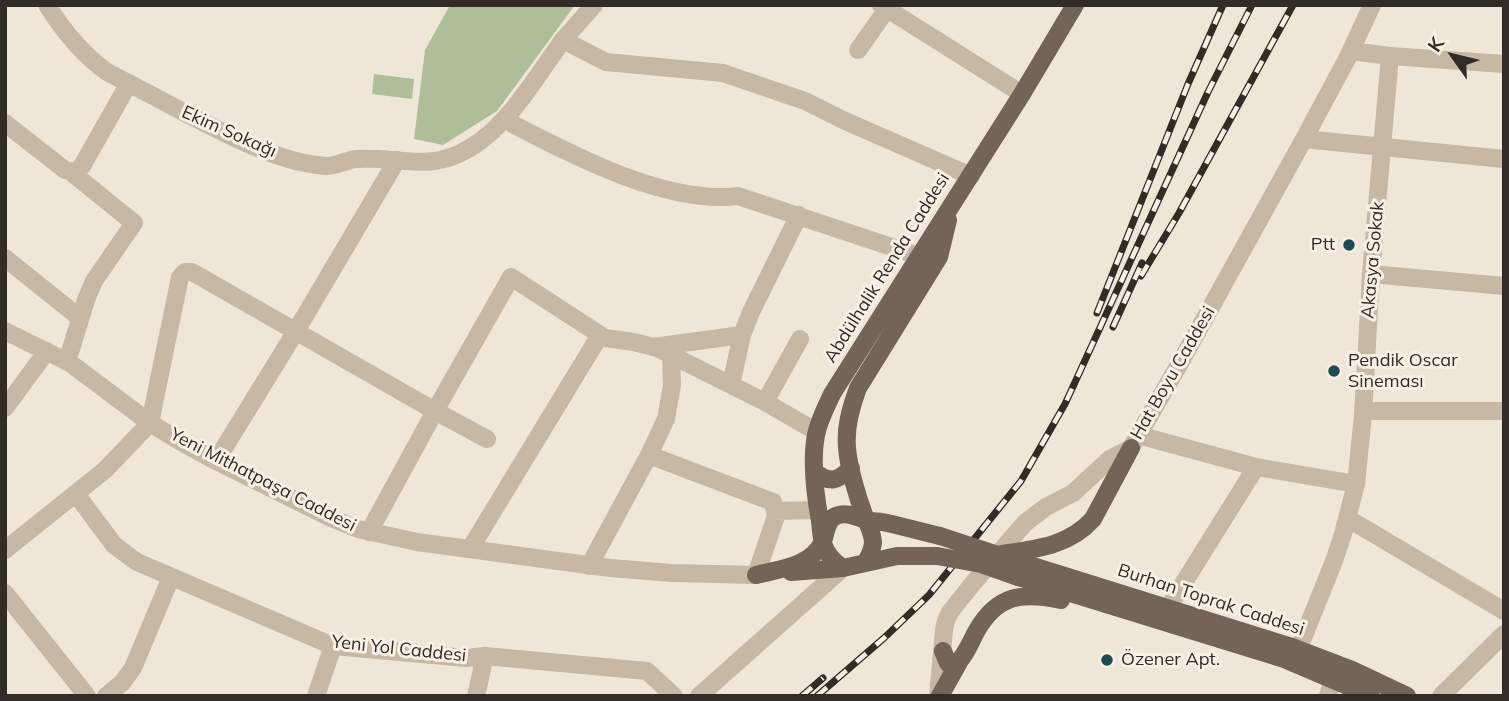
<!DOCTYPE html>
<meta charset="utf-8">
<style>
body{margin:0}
#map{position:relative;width:1509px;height:701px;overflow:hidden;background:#f0e6d8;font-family:Mulish,sans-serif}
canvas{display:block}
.frame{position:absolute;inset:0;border:7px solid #332b26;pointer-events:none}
.north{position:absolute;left:1418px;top:21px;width:70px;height:70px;-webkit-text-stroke:5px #f8f0e4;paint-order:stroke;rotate:304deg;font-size:19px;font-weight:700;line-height:28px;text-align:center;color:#332b26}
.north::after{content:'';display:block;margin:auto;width:24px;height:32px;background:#332b26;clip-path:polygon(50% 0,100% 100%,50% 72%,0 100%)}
</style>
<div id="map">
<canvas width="1509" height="701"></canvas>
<div class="frame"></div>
<div class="north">K</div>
</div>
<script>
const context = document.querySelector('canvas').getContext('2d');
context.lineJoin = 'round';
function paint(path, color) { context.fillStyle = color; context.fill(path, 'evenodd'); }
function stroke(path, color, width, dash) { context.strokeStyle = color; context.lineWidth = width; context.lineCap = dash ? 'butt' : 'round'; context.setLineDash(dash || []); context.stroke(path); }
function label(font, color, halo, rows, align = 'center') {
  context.font = font + ' Mulish,sans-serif'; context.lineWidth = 6; context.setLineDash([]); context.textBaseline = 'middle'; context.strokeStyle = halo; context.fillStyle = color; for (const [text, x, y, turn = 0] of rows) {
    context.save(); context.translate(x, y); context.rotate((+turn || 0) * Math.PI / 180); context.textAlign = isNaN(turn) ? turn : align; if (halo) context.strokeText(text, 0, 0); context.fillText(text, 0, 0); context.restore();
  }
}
const green = new Path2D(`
 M 450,5 L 575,5 L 497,111 L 443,145 L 414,139 L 425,50 Z
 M 374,74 L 414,79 L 412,99 L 372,94 Z`);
const minor = new Path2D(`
 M 47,5 C 64,32 82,54 107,72 C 134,86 161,100 187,114 C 228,135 279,163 326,166 C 335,166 342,162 351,160 C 360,158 369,159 378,159 C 414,161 437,168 470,148 C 509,125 536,77 563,40
 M 594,5 L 563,40 L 606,62 L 723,73 L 805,101 L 843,120 L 971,176
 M 881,5 L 1022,94
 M 858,50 L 890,5
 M 1351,51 L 1390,56 L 1504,64
 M 505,120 C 569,153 664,205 738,196 L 919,256
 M 5,123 L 65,170 L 75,172 L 82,166 L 129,83
 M 1304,139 L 1504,159
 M 5,258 L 80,318
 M 1371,274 L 1504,286
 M 5,331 L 70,363 L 150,423 L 178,440 L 216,461 L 331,518 L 358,529 L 417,542 L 610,568 L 672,573 L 756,575 L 776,516 L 773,502 L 649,455
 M 653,347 L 742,335
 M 67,362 L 86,300 L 94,281 L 134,223 L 71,172
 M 731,385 L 742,335 L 751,312 L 799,215
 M 765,402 L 800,339
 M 5,408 L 47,351
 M 1363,411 L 1504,411
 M 1138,435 L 1256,467 L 1356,484
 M 216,461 L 296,331 L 397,160
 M 76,494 L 114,545 L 137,562 L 333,646 L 466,658 L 485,656 L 647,671 L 674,696
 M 775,511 L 818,510
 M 1347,518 L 1504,611
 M 369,532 L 435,411 L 511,277 L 605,338 L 634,342 L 657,348 L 765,402 L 817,432
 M 470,549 L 600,335
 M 5,550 L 105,470 L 150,423 L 180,277 L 185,272 L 192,272 L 435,411 L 487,439
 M 589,566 L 649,455 L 666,419 L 672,385 L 671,356
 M 5,593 L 87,696
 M 1168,608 L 1256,467
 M 1293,663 L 1334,561 L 1343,534 L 1356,484 L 1363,415 L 1371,274 L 1390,56
 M 106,696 L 122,683 L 133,668 L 171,577
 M 316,696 L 333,646
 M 476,696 L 485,656
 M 699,696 L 843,568
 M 938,696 L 944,630 L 946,621 L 950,612 L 974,582 L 1025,523 L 1046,507 L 1073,493 L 1110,459 L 1131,448 L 1180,363 L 1304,139 L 1348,57 L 1372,5
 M 1328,696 L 1333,679
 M 1441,696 L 1504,634`);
const major = new Path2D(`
 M 815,472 C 830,484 838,481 851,468
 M 1002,554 C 1036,549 1069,546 1093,519 L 1131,448
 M 998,555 L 1289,646 L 1352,670 L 1407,696
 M 865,563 C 869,557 872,551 873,543 C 873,533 868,526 865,517 C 858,499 848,466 847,447 C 845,427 851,407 858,388 L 939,257 L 948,220
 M 843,568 C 834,562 826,554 823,543 C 821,536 821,529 820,521 C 815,494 811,462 816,435 C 819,420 826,407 832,394 L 1022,94 L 1075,5
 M 791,572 L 843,568 L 897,556 L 937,556
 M 756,575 C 780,569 812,566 823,541 C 826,534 826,522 834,517 C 844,511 855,516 865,520 C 872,522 880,521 887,523 C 905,527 923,532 940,536
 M 1018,577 L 1284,659 L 1371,696
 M 943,651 L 948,663 L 955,665 C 965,657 970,643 976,632 C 997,594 1022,592 1061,600
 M 940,696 L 959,662`);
const rail = new Path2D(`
 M 1141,276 L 1179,213 L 1293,5
 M 1097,313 L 1188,84 L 1223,5
 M 1113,327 L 1142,263
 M 802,696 L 823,678
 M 817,696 L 884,638 L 929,595 L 1021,481 L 1065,404 L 1208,92 L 1252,5`);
const majorBridge = new Path2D(`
 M 940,536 L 998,555
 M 937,556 L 981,564 L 1018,577`);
const markers = [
 [1349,245,7,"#1d4b52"],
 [1334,371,7,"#1d4b52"],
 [1107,660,7,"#1d4b52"]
];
const streetNames = [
 ["Ekim Sokağı",229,132,24],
 ["Akasya Sokak",1373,260,-85],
 ["Abdülhalik Renda Caddesi",887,268,-58],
 ["Hat Boyu Caddesi",1173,373,-60],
 ["Yeni Mithatpaşa Caddesi",263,480,27],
 ["Burhan Toprak Caddesi",1211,600,18],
 ["Yeni Yol Caddesi",399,649,6]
];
const poiNames = [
 ["Ptt",1335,245,"right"],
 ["Pendik Oscar",1348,361],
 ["Sineması",1348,382],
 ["Özener Apt.",1121,660]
];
paint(green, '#aebe99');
stroke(minor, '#c7b7a5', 18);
stroke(major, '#746357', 18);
stroke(rail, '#332b26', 7);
stroke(rail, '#f8f0e4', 4.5, [13]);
stroke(majorBridge, '#746357', 18);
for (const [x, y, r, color] of markers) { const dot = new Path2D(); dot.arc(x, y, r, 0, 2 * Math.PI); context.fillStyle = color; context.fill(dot); stroke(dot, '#f8f0e4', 2.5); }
label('18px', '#332b26', '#f8f0e4', streetNames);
label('18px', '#332b26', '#f8f0e4', poiNames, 'left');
</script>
